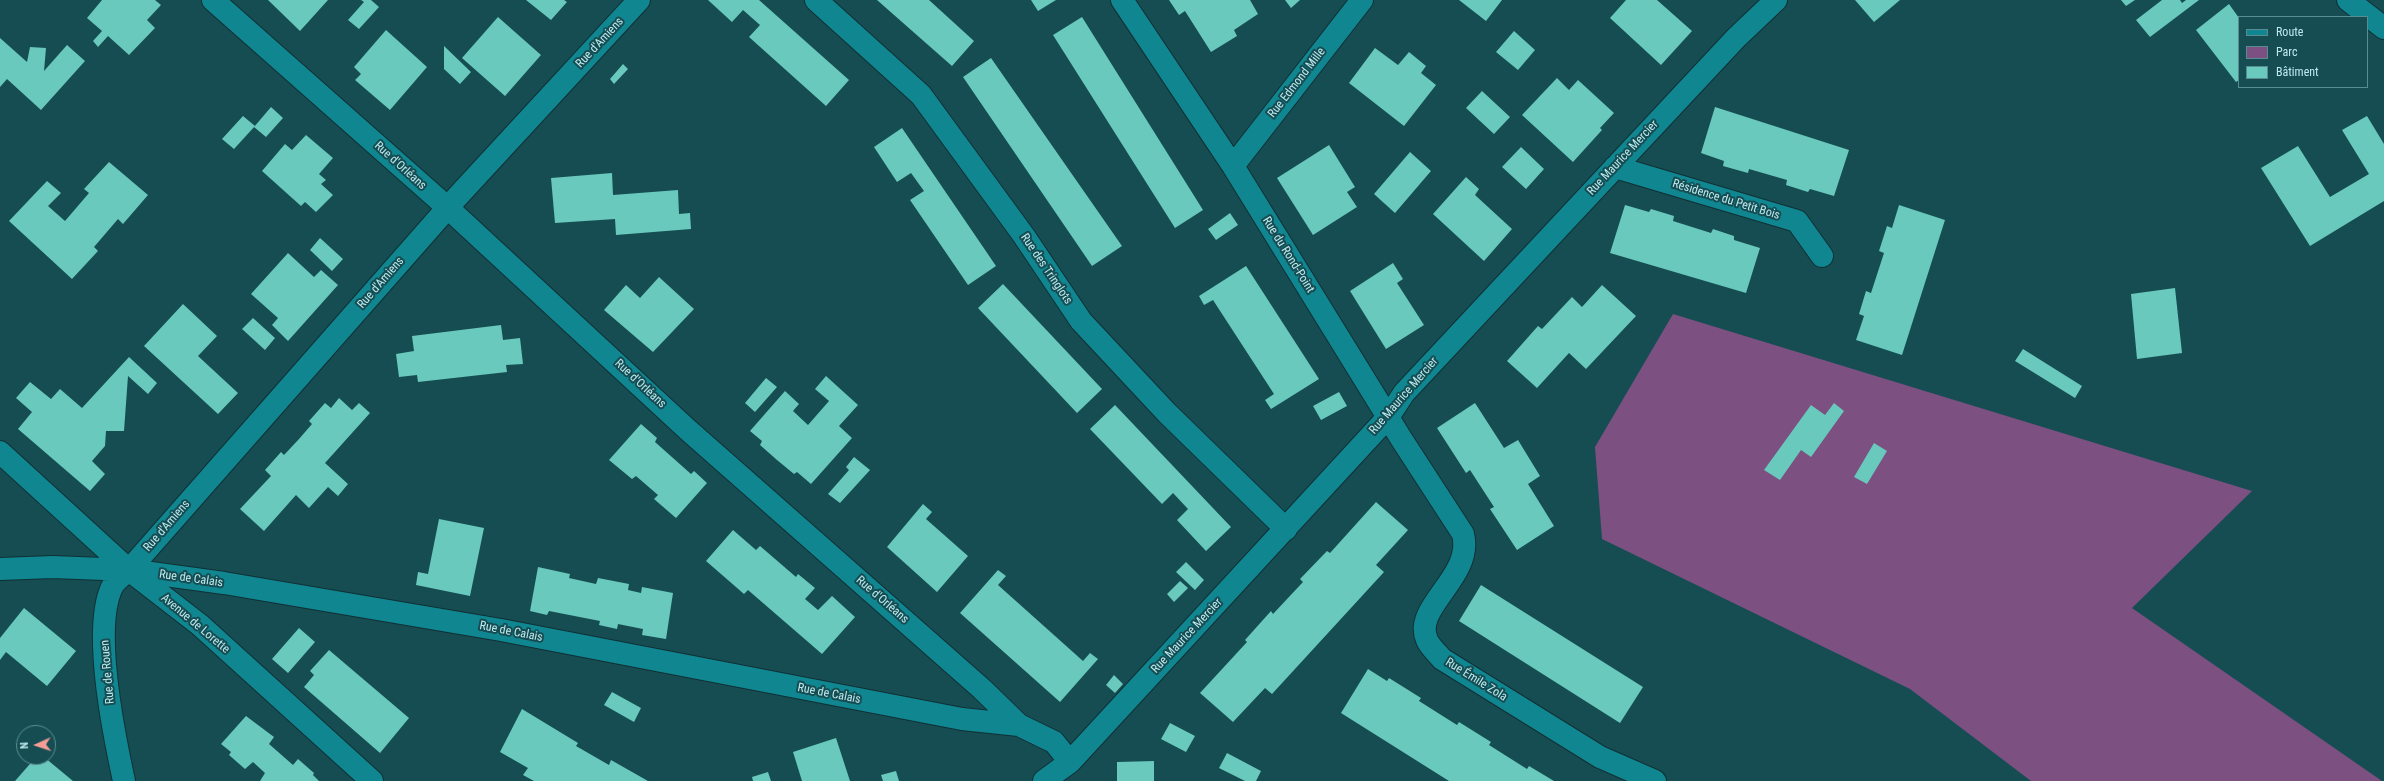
<!DOCTYPE html>
<meta charset="utf-8">
<style>
body{margin:0}
#map{position:relative;width:2384px;height:781px;overflow:hidden;background:#164d53;font-family:"Roboto Condensed",sans-serif}
canvas{display:block}
.legend{position:absolute;left:2238px;top:16px;width:130px;height:72px;box-sizing:border-box;background:#164d53;border:1px solid #598c91;margin:0;padding:5px 7px;list-style:none;font-size:12px;color:#bdeaef}
.legend li{display:flex;align-items:center;gap:8px;height:20px}
.legend b{width:20px;border:1px solid #598c91}
.north{position:absolute;left:16px;top:725px;width:40px;height:40px;box-sizing:border-box;background:#164d53;border:1px solid #598c91;border-radius:50%;rotate:267deg;font-size:11px;font-weight:700;line-height:16px;text-align:center;color:#bdeaef}
.north::after{content:'';display:block;margin:auto;width:14px;height:18px;background:#f59c95;clip-path:polygon(50% 0,100% 100%,50% 72%,0 100%)}
</style>
<div id="map">
<canvas width="2384" height="781"></canvas>
<ul class="legend">
<li><b style="height:5px;background:#0f8690"></b>Route</li>
<li><b style="height:11px;background:#7c5080"></b>Parc</li>
<li><b style="height:11px;background:#68c9bc"></b>Bâtiment</li>
</ul>
<div class="north">N</div>
</div>
<script>
const context = document.querySelector('canvas').getContext('2d');
context.lineJoin = 'round';
function paint(path, color) { context.fillStyle = color; context.fill(path, 'evenodd'); }
function stroke(path, color, width, dash) { context.strokeStyle = color; context.lineWidth = width; context.lineCap = dash ? 'butt' : 'round'; context.setLineDash(dash || []); context.stroke(path); }
function label(font, color, halo, rows, align = 'center') {
  context.font = font + ' "Roboto Condensed",sans-serif'; context.lineWidth = 4; context.setLineDash([]); context.textBaseline = 'middle'; context.strokeStyle = halo; context.fillStyle = color; for (const [text, x, y, turn = 0] of rows) {
    context.save(); context.translate(x, y); context.rotate((+turn || 0) * Math.PI / 180); context.textAlign = isNaN(turn) ? turn : align; if (halo) context.strokeText(text, 0, 0); context.fillText(text, 0, 0); context.restore();
  }
}
const green = new Path2D(`
 M 1673,314 L 2252,491 L 2132,608 L 2382,781 L 2031,781 L 1910,689 L 1602,539 L 1595,447 Z`);
const building = new Path2D(`
 M 102,0 L 155,0 L 161,5 L 147,20 L 155,28 L 129,55 L 108,36 L 98,47 L 93,41 L 102,31 L 87,18 Z
 M 268,0 L 328,0 L 300,31 Z
 M 361,0 L 371,0 L 379,7 L 359,29 L 348,20 L 364,2 Z
 M 526,0 L 564,0 L 567,2 L 551,20 Z
 M 708,0 L 759,0 L 849,80 L 826,106 L 749,37 L 760,25 L 743,10 L 732,22 Z
 M 877,0 L 929,0 L 974,41 L 952,66 Z
 M 1031,0 L 1056,0 L 1038,11 Z
 M 1169,0 L 1250,0 L 1258,14 L 1234,30 L 1237,36 L 1211,52 L 1185,11 L 1179,15 Z
 M 1285,0 L 1300,0 L 1291,8 Z
 M 1459,0 L 1502,0 L 1486,21 Z
 M 1626,0 L 1657,0 L 1692,31 L 1661,65 L 1610,18 Z
 M 1855,0 L 1900,0 L 1874,22 Z
 M 2121,0 L 2135,0 L 2126,6 Z
 M 2162,0 L 2180,0 L 2182,3 L 2186,0 L 2199,0 L 2150,37 L 2136,20 Z
 M 2229,4 L 2239,18 L 2239,80 L 2236,82 L 2196,30 Z
 M 498,17 L 541,55 L 505,96 L 462,58 Z
 M 1082,17 L 1203,210 L 1175,228 L 1053,35 Z
 M 386,30 L 427,67 L 390,110 L 355,80 L 361,74 L 354,67 Z
 M 1514,31 L 1535,50 L 1518,70 L 1496,52 Z
 M 0,38 L 27,62 L 30,47 L 46,48 L 44,71 L 67,45 L 85,61 L 41,110 L 7,79 L 0,87 Z
 M 444,46 L 471,72 L 460,84 L 444,69 Z
 M 1375,48 L 1398,65 L 1409,52 L 1426,66 L 1421,73 L 1436,85 L 1404,126 L 1349,83 Z
 M 991,58 L 1122,246 L 1092,266 L 963,77 Z
 M 623,64 L 628,69 L 614,84 L 610,79 Z
 M 1557,78 L 1569,90 L 1578,80 L 1614,113 L 1600,128 L 1602,130 L 1573,162 L 1522,115 Z
 M 1482,91 L 1510,117 L 1494,134 L 1466,108 Z
 M 271,107 L 283,118 L 266,137 L 254,127 Z
 M 1715,107 L 1849,150 L 1834,196 L 1810,189 L 1808,192 L 1786,185 L 1787,180 L 1749,169 L 1748,173 L 1723,166 L 1724,161 L 1701,153 Z
 M 243,116 L 255,126 L 234,149 L 222,139 Z
 M 2367,116 L 2384,144 L 2384,201 L 2310,246 L 2261,168 L 2298,146 L 2330,197 L 2369,174 L 2342,130 Z
 M 902,128 L 996,266 L 968,285 L 910,200 L 924,191 L 911,173 L 897,182 L 874,147 Z
 M 306,135 L 333,158 L 319,174 L 326,180 L 321,184 L 333,195 L 316,212 L 305,202 L 301,206 L 262,171 L 285,144 L 292,150 Z
 M 1329,145 L 1355,187 L 1347,192 L 1357,207 L 1313,235 L 1277,178 Z
 M 1521,147 L 1544,169 L 1526,189 L 1502,167 Z
 M 1410,152 L 1431,171 L 1395,213 L 1374,194 Z
 M 109,162 L 148,195 L 123,224 L 118,219 L 94,247 L 98,251 L 72,279 L 9,221 L 47,181 L 61,193 L 48,206 L 65,221 L 89,193 L 84,189 Z
 M 612,173 L 613,195 L 678,190 L 679,214 L 690,213 L 691,229 L 616,235 L 615,219 L 555,223 L 551,178 Z
 M 1466,177 L 1479,189 L 1475,195 L 1512,229 L 1484,261 L 1433,214 Z
 M 1625,205 L 1649,212 L 1651,209 L 1674,216 L 1673,221 L 1711,233 L 1713,229 L 1734,236 L 1734,240 L 1760,248 L 1746,293 L 1610,253 Z
 M 1899,205 L 1945,220 L 1902,355 L 1856,340 L 1864,316 L 1859,314 L 1866,291 L 1871,293 L 1884,253 L 1879,251 L 1887,226 L 1892,228 Z
 M 1230,213 L 1238,225 L 1216,240 L 1208,229 Z
 M 320,238 L 343,259 L 332,271 L 310,250 Z
 M 288,253 L 314,277 L 321,270 L 338,285 L 288,341 L 272,325 L 278,318 L 251,294 Z
 M 1393,263 L 1403,279 L 1397,283 L 1424,325 L 1386,349 L 1350,291 Z
 M 1246,266 L 1319,379 L 1271,409 L 1265,400 L 1274,394 L 1213,300 L 1204,305 L 1199,296 Z
 M 659,277 L 694,309 L 653,352 L 604,310 L 626,285 L 640,298 Z
 M 1003,284 L 1102,389 L 1077,413 L 978,308 Z
 M 1602,285 L 1636,316 L 1586,369 L 1569,353 L 1537,388 L 1507,361 L 1538,326 L 1542,329 L 1572,297 L 1582,307 Z
 M 2175,288 L 2182,353 L 2137,359 L 2131,294 Z
 M 183,304 L 217,336 L 198,356 L 238,393 L 218,414 L 144,346 Z
 M 253,318 L 275,338 L 265,350 L 242,329 Z
 M 501,325 L 503,340 L 520,338 L 523,364 L 506,365 L 507,372 L 418,382 L 417,375 L 399,377 L 396,354 L 414,351 L 412,336 Z
 M 2023,349 L 2082,386 L 2075,398 L 2015,361 Z
 M 129,357 L 157,383 L 148,394 L 128,376 L 124,431 L 106,431 L 105,446 L 92,461 L 105,474 L 90,491 L 18,429 L 32,412 L 16,398 L 30,382 L 51,399 L 60,389 L 82,408 Z
 M 826,376 L 858,405 L 839,426 L 852,438 L 811,484 L 797,472 L 794,474 L 777,460 L 760,445 L 762,441 L 750,431 L 785,391 L 799,404 L 793,411 L 808,425 L 829,401 L 815,389 Z
 M 766,378 L 777,387 L 755,412 L 745,403 Z
 M 1339,392 L 1347,406 L 1321,420 L 1313,406 Z
 M 339,398 L 352,410 L 359,403 L 370,413 L 325,463 L 348,484 L 338,496 L 328,487 L 309,508 L 296,495 L 264,531 L 240,509 L 271,476 L 265,470 L 281,452 L 284,455 L 299,439 L 312,424 L 309,421 L 325,403 L 331,408 Z
 M 1475,403 L 1504,448 L 1518,440 L 1540,476 L 1528,484 L 1554,526 L 1517,550 L 1490,509 L 1494,507 L 1470,470 L 1466,473 L 1437,428 Z
 M 1834,403 L 1844,411 L 1811,457 L 1801,450 L 1780,480 L 1764,470 L 1811,405 L 1825,415 Z
 M 1115,405 L 1231,527 L 1206,551 L 1177,520 L 1188,509 L 1173,493 L 1162,504 L 1090,429 Z
 M 641,424 L 657,438 L 655,442 L 691,474 L 694,471 L 707,483 L 676,518 L 654,499 L 658,495 L 636,476 L 632,479 L 609,460 Z
 M 1874,443 L 1887,451 L 1867,484 L 1854,477 Z
 M 854,457 L 870,470 L 840,503 L 828,494 L 849,470 L 846,467 Z
 M 1376,502 L 1408,530 L 1376,565 L 1384,572 L 1272,694 L 1265,688 L 1233,722 L 1200,693 L 1247,642 L 1245,640 L 1271,611 L 1273,614 L 1303,582 L 1300,579 L 1327,551 L 1330,553 Z
 M 923,504 L 932,512 L 926,519 L 968,556 L 937,592 L 887,547 Z
 M 439,519 L 484,528 L 470,596 L 416,585 L 418,572 L 428,574 Z
 M 733,530 L 756,550 L 760,546 L 796,577 L 798,574 L 815,588 L 805,599 L 818,610 L 832,596 L 855,617 L 822,654 L 748,590 L 744,594 L 706,561 Z
 M 1186,562 L 1204,580 L 1195,590 L 1176,572 Z
 M 538,567 L 570,574 L 569,578 L 596,584 L 598,578 L 629,584 L 628,590 L 641,593 L 642,587 L 673,593 L 666,639 L 642,635 L 643,629 L 618,624 L 617,629 L 599,625 L 600,621 L 549,611 L 547,615 L 530,611 Z
 M 998,570 L 1006,576 L 998,585 L 1083,661 L 1090,653 L 1098,659 L 1060,702 L 960,613 Z
 M 1180,581 L 1188,588 L 1174,602 L 1167,594 Z
 M 1481,585 L 1643,687 L 1620,723 L 1459,621 Z
 M 24,608 L 76,651 L 47,686 L 6,652 L 0,660 L 0,638 Z
 M 299,628 L 315,642 L 288,673 L 272,659 Z
 M 329,650 L 409,718 L 380,753 L 304,687 L 314,675 L 310,671 Z
 M 1368,669 L 1387,681 L 1389,678 L 1421,698 L 1419,701 L 1457,725 L 1459,722 L 1491,742 L 1489,745 L 1527,769 L 1529,766 L 1554,781 L 1449,781 L 1341,713 Z
 M 1114,675 L 1123,684 L 1115,693 L 1106,685 Z
 M 612,692 L 641,708 L 634,722 L 604,705 Z
 M 522,709 L 578,743 L 576,746 L 609,765 L 611,760 L 648,781 L 534,781 L 523,775 L 528,768 L 500,752 Z
 M 246,716 L 274,737 L 269,744 L 293,765 L 298,759 L 314,773 L 313,775 L 319,781 L 260,781 L 265,773 L 253,762 L 245,769 L 229,755 L 231,752 L 221,744 Z
 M 1170,723 L 1195,736 L 1186,752 L 1161,739 Z
 M 836,738 L 850,781 L 802,781 L 793,752 Z
 M 1227,753 L 1261,771 L 1256,781 L 1245,781 L 1219,768 Z
 M 36,757 L 44,757 L 73,781 L 15,781 Z
 M 1154,761 L 1154,781 L 1117,781 L 1117,762 Z
 M 896,771 L 899,781 L 883,781 L 881,775 Z
 M 768,772 L 771,781 L 753,781 L 752,777 Z`);
const minor = new Path2D(`
 M 213,0 L 448,208 L 688,430 L 982,689 L 1019,725 L 1054,742 L 1070,762
 M 816,0 L 921,95 L 1024,236 L 1081,321 L 1167,413 L 1286,529
 M 1122,0 L 1233,166 L 1402,440 L 1463,534 C 1474,577 1412,607 1427,640 C 1430,647 1437,653 1442,659 L 1600,757 L 1655,781
 M 2348,0 L 2384,28
 M 1233,166 L 1362,0
 M 1615,167 L 1797,221 L 1822,256
 M 0,452 L 129,570 L 200,625 L 372,781
 M 0,569 L 53,567 L 129,570 L 224,583 L 501,630 L 962,719 L 1019,725
 M 124,781 C 114,735 92,629 112,587 C 115,581 123,575 129,570 L 458,196 L 639,0
 M 1044,781 L 1070,762 L 1389,416 L 1404,393 L 1736,38 L 1776,0`);
const streetNames = [
 ["Rue d'Amiens",600,43,-47],
 ["Rue Edmond Mille",1297,83,-52],
 ["Rue Maurice Mercier",1623,158,-47],
 ["Rue d'Orléans",400,166,42],
 ["Résidence du Petit Bois",1726,200,17],
 ["Rue du Rond-Point",1288,255,58],
 ["Rue des Tringlots",1046,269,56],
 ["Rue d'Amiens",381,283,-49],
 ["Rue d'Orléans",640,384,43],
 ["Rue Maurice Mercier",1404,396,-49],
 ["Rue d'Amiens",167,526,-49],
 ["Rue de Calais",191,579,8],
 ["Rue d'Orléans",882,600,41],
 ["Avenue de Lorette",195,624,40],
 ["Rue de Calais",511,632,11],
 ["Rue Maurice Mercier",1187,636,-47],
 ["Rue de Rouen",108,672,-95],
 ["Rue Émile Zola",1476,680,32],
 ["Rue de Calais",829,694,11]
];
paint(green, '#7c5080');
paint(building, '#68c9bc');
stroke(minor, '#103034', 24);
stroke(minor, '#0f8690', 22);
label('12px', '#bdeaef', '#164d53', streetNames);
</script>
